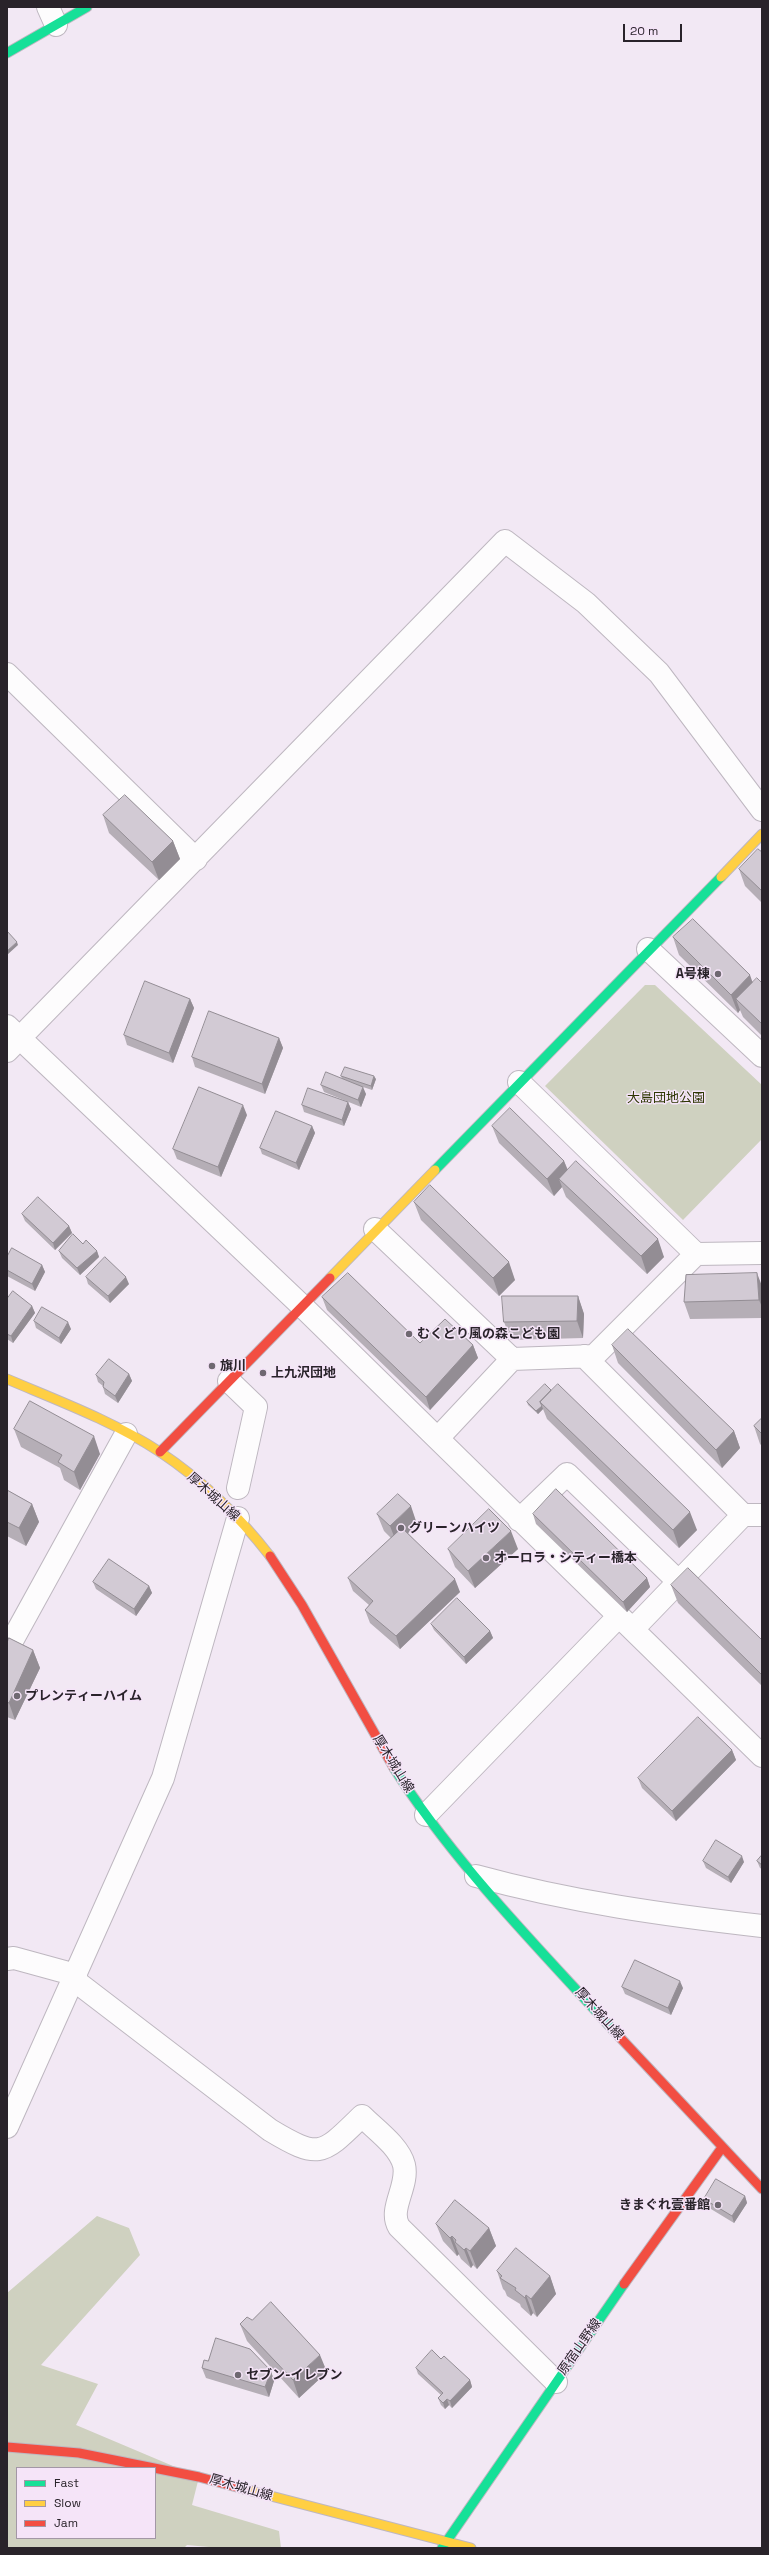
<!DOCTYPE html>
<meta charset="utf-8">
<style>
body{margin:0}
#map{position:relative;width:769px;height:2555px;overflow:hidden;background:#f2e8f4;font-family:"Space Grotesk",sans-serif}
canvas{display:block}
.frame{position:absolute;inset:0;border:8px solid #29232a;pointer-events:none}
.legend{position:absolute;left:16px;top:2467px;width:140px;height:72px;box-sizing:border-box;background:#f5e4f8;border:1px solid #a397a6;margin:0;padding:5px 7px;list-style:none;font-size:12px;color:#29232a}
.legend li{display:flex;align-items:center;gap:8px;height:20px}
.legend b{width:20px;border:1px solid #a397a6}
.scale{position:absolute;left:623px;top:24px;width:59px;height:18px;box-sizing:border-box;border:2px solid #29232a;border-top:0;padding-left:5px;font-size:12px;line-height:14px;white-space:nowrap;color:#29232a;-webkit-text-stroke:3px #f5e4f8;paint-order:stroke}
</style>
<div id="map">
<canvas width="769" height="2555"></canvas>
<div class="frame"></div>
<ul class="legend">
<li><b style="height:5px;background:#16e098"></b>Fast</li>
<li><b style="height:5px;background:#ffcf43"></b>Slow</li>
<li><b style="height:5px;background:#f24e42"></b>Jam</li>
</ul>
<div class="scale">20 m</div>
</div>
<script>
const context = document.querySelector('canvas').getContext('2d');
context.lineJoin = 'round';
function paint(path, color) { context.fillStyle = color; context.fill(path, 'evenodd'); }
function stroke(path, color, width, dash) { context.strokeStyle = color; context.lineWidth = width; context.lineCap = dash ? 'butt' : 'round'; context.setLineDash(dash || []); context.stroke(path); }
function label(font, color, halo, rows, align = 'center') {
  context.font = font + ' "Space Grotesk","Noto Sans JP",sans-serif'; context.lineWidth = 3; context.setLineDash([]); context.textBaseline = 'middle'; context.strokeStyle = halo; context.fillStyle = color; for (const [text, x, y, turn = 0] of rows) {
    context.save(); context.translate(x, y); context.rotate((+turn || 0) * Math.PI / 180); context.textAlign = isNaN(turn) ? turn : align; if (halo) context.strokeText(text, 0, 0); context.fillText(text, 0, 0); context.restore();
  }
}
const green = new Path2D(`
 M 645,985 L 655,985 L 762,1085 L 762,1139 L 683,1220 L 545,1086 Z
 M 97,2216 L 129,2228 L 140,2255 L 41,2365 L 98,2384 L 76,2425 L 199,2477 L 192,2505 L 279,2531 L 281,2548 L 220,2548 L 187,2545 L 184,2548 L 7,2548 L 7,2293 ZM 17,2468 L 155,2468 L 155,2538 L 17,2538 Z`);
const street = new Path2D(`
 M 48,7 L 56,25
 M 7,674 L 196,859
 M 648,949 L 762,1056
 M 7,1026 L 302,1306 L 762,1756
 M 7,1051 L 505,541 L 586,603 L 659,673 L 762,810
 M 519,1082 L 696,1254 L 762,1253
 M 375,1229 L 512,1359
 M 584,1356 L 743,1515
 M 229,1381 L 256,1407 L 238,1488
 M 438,1438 L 512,1359 L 594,1356 L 696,1254
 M 519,1520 L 567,1474 L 678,1581
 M 633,1629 L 743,1515 L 762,1515
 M 7,1650 L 126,1434
 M 426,1815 L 619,1616
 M 476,1876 C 571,1902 665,1915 762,1926
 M 7,1959 L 14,1958 L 76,1975
 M 74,1980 L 270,2130 C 320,2160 322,2155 362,2116 C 376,2130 399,2146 404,2165 C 409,2186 388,2209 399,2227 L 556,2382
 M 7,2127 L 163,1778 L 238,1518`);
const fast = new Path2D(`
 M 7,53 L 87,7
 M 435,1170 L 721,877
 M 394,1768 C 454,1863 538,1947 614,2031
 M 442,2548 L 624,2284`);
const slow = new Path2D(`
 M 721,877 L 762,834
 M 330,1278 L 435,1170
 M 7,1379 C 59,1401 113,1421 160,1452 C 202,1480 239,1516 270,1556
 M 244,2489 L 471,2548`);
const jam = new Path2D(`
 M 160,1452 L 330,1278
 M 270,1556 L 302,1605 L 394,1768
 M 614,2031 L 762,2189
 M 624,2284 L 721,2149
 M 7,2447 L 79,2453 L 199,2477 L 244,2489`);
const wall = new Path2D(`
 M 103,815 L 173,841 L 180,859 L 159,880 L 109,833 Z
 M 762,852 L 762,903 L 745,886 L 739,869 Z
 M 673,937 L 753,982 L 762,983 L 762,1036 L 743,1017 L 740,1010 L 738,1013 L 679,955 Z
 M 190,999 L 194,1008 L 173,1063 L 127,1045 L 124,1035 Z
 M 279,1038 L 283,1048 L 265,1094 L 195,1067 L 192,1057 Z
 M 341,1076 L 376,1079 L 372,1090 L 354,1084 L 366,1094 L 361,1107 L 324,1092 L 321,1085 L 342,1079 Z
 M 348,1102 L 351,1109 L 344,1126 L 304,1112 L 302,1105 Z
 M 247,1115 L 221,1177 L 177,1159 L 173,1149 Z
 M 312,1126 L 315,1133 L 299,1170 L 262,1154 L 260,1148 Z
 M 492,1126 L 564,1161 L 568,1170 L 664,1257 L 647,1274 L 566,1197 L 562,1187 L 554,1196 L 499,1143 Z
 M 414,1202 L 515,1280 L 499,1296 L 421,1220 Z
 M 22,1214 L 69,1226 L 72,1233 L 55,1250 L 25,1221 Z
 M 83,1244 L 97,1251 L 99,1257 L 80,1275 L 62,1258 L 59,1251 Z
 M 7,1257 L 42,1265 L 45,1272 L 35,1291 L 7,1276 Z
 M 86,1277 L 129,1284 L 110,1303 L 88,1284 Z
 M 762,1286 L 762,1318 L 690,1319 L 684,1302 Z
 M 578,1296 L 584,1314 L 583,1338 L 511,1340 L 504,1322 Z
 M 322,1297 L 420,1343 L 473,1345 L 478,1358 L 430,1410 L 327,1310 Z
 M 7,1299 L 32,1306 L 35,1313 L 13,1343 L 7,1339 Z
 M 34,1321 L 71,1329 L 61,1344 L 36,1328 Z
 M 612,1345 L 734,1431 L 740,1448 L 722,1468 L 618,1363 Z
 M 129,1374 L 132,1381 L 118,1403 L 105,1394 L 103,1387 L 103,1386 L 98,1382 L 96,1375 Z
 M 551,1390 L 697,1530 L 679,1548 L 547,1419 L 543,1409 L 538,1414 L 528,1405 L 527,1402 Z
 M 762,1418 L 762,1446 L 760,1444 L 754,1426 Z
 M 14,1429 L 100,1454 L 80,1490 L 64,1480 L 60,1468 L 21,1447 Z
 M 7,1490 L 32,1504 L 39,1522 L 26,1546 L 7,1536 Z
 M 377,1514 L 417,1524 L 408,1533 L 460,1592 L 400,1649 L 370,1623 L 365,1610 L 369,1605 L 353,1591 L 348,1578 L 391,1538 L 384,1531 Z
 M 533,1514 L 647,1578 L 650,1587 L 627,1612 L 536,1524 Z
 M 448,1549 L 518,1549 L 475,1588 L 455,1567 Z
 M 93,1582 L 149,1586 L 152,1593 L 136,1616 L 96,1589 Z
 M 671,1585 L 762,1640 L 762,1686 L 678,1603 Z
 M 431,1624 L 490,1631 L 493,1638 L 466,1664 L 434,1630 Z
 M 7,1643 L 33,1650 L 40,1668 L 15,1720 L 7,1717 Z
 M 732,1750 L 736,1760 L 676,1821 L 642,1788 L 638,1778 Z
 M 762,1855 L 762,1869 L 760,1868 L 757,1861 Z
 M 703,1861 L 744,1862 L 731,1883 L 706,1868 Z
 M 622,1987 L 683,1988 L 671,2015 L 625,1994 Z
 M 745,2196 L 747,2203 L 734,2223 L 706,2206 L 704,2199 Z
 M 436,2224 L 489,2228 L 496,2246 L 477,2269 L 473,2265 L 471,2268 L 461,2259 L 459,2255 L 459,2254 L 457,2256 L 443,2241 Z
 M 497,2271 L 550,2276 L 556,2294 L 537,2317 L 533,2313 L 531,2316 L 521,2307 L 520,2304 L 507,2296 L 505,2291 L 503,2289 Z
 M 240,2324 L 327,2372 L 299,2398 L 247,2341 Z
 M 441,2359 L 470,2380 L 472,2387 L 452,2408 L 449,2405 L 445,2409 L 441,2405 L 438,2398 L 441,2395 L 418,2374 L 416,2368 Z
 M 208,2361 L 271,2371 L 274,2381 L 269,2397 L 206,2378 L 202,2368 Z`);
const shadedWall = new Path2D(`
 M 173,841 L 180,859 L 159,880 L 152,862 Z
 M 17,942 L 18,945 L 7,955 L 7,951 Z
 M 750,975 L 756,992 L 736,999 L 740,1010 L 738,1013 L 731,995 Z
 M 190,999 L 194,1008 L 173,1063 L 169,1053 Z
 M 279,1038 L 283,1048 L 265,1094 L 262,1084 Z
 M 374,1076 L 376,1079 L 372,1090 L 371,1086 Z
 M 363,1087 L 366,1094 L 361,1107 L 358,1100 Z
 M 348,1102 L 351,1109 L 344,1126 L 342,1120 Z
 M 243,1105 L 247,1115 L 221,1177 L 218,1167 Z
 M 312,1126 L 315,1133 L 299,1170 L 296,1163 Z
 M 564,1161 L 571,1179 L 559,1179 L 562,1187 L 554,1196 L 547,1179 Z
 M 69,1226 L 72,1233 L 55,1250 L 53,1243 Z
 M 658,1239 L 664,1257 L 647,1274 L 641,1256 Z
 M 97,1251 L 99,1257 L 80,1275 L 77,1268 Z
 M 509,1262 L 515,1280 L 499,1296 L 493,1278 Z
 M 42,1265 L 45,1272 L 35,1291 L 32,1284 Z
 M 757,1273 L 762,1286 L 762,1307 L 759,1300 Z
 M 126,1277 L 129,1284 L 110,1303 L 108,1296 Z
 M 578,1296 L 584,1314 L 583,1338 L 577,1321 Z
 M 32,1306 L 35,1313 L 13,1343 L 11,1336 Z
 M 68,1322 L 71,1329 L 61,1344 L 59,1338 Z
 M 473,1345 L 478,1358 L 430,1410 L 426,1397 Z
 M 129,1374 L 132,1381 L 118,1403 L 115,1396 Z
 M 542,1406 L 543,1409 L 538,1414 L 536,1411 Z
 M 734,1431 L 740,1448 L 722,1468 L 716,1450 Z
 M 94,1436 L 100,1454 L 80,1490 L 74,1472 Z
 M 32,1504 L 39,1522 L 26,1546 L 19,1528 Z
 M 411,1506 L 417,1524 L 397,1544 L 390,1526 Z
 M 690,1512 L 697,1530 L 679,1548 L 673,1530 Z
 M 511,1531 L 518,1549 L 475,1588 L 468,1571 Z
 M 647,1578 L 650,1587 L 627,1612 L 623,1602 Z
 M 455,1579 L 460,1592 L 400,1649 L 396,1636 Z
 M 149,1586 L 152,1593 L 136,1616 L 134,1609 Z
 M 490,1631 L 493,1638 L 466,1664 L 464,1657 Z
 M 33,1650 L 40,1668 L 15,1720 L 9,1703 Z
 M 732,1750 L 736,1760 L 676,1821 L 672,1811 Z
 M 742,1856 L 744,1862 L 731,1883 L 728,1877 Z
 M 680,1981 L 683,1988 L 671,2015 L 668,2008 Z
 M 745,2196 L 747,2203 L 734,2223 L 732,2216 Z
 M 489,2228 L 496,2246 L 477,2269 L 470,2251 Z
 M 452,2236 L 459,2254 L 457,2256 L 450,2238 Z
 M 466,2248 L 473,2265 L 471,2268 L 464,2250 Z
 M 550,2276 L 556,2294 L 537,2317 L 531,2299 Z
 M 526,2295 L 533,2313 L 531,2316 L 525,2298 Z
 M 320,2355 L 327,2372 L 299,2398 L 293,2380 Z
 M 271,2371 L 274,2381 L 269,2397 L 265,2387 Z
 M 470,2380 L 472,2387 L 452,2408 L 450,2401 Z
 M 447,2399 L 449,2405 L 445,2409 L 443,2403 Z`);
const building = new Path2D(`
 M 125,795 L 173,841 L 152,862 L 103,815 Z
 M 758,849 L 762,852 L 762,891 L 739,869 Z
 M 693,919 L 750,975 L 731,995 L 673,937 Z
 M 7,931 L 17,942 L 7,951 Z
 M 757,978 L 762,983 L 762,1024 L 736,999 Z
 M 145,981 L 190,999 L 169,1053 L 124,1035 Z
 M 209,1011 L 279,1038 L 262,1084 L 192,1057 Z
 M 345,1067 L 374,1076 L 371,1086 L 341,1076 Z
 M 326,1072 L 363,1087 L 358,1100 L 321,1085 Z
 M 199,1087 L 243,1105 L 218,1167 L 173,1149 Z
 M 308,1088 L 348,1102 L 342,1120 L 302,1105 Z
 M 510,1108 L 564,1161 L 547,1179 L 492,1126 Z
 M 276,1111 L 312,1126 L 296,1163 L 260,1148 Z
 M 576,1161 L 658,1239 L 641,1256 L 559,1179 Z
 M 430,1185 L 509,1262 L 493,1278 L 414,1202 Z
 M 38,1197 L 69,1226 L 53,1243 L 22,1214 Z
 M 73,1234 L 83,1244 L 86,1240 L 97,1251 L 77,1268 L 59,1251 Z
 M 12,1248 L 42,1265 L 32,1284 L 7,1270 L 7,1257 Z
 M 105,1257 L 126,1277 L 108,1296 L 86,1277 Z
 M 348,1273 L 420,1343 L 445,1319 L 473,1345 L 426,1397 L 322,1297 Z
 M 757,1273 L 759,1300 L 684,1302 L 686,1275 Z
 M 13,1291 L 32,1306 L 11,1336 L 7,1334 L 7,1299 Z
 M 502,1296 L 578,1296 L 577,1321 L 504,1322 Z
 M 42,1307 L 68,1322 L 59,1338 L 34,1321 Z
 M 628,1329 L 734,1431 L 716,1450 L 612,1345 Z
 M 109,1359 L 129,1374 L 115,1396 L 103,1387 L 104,1382 L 96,1375 Z
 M 545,1384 L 551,1390 L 540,1402 L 542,1406 L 536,1411 L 527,1402 Z
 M 558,1384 L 690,1512 L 673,1530 L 540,1402 Z
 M 30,1401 L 94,1436 L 74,1472 L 58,1462 L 62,1455 L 14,1429 Z
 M 762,1418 L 762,1434 L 754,1426 Z
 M 556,1489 L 647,1578 L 623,1602 L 533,1514 Z
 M 7,1490 L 32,1504 L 19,1528 L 7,1522 Z
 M 398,1494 L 411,1506 L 390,1526 L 377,1514 Z
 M 489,1509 L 511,1531 L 468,1571 L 448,1549 Z
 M 402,1528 L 455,1579 L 396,1636 L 365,1610 L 373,1601 L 348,1578 Z
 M 109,1559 L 149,1586 L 134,1609 L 93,1582 Z
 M 688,1568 L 762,1640 L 762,1675 L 671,1585 Z
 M 457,1598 L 490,1631 L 464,1657 L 431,1624 Z
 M 9,1638 L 33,1650 L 9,1703 L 7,1702 L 7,1643 Z
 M 698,1717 L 732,1750 L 672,1811 L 638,1778 Z
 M 716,1840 L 742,1856 L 728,1877 L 703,1861 Z
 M 762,1855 L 762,1865 L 757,1861 Z
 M 635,1960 L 680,1981 L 668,2008 L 622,1987 Z
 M 716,2179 L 745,2196 L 732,2216 L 704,2199 Z
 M 455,2200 L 489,2228 L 470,2251 L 466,2248 L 464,2250 L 455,2242 L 456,2240 L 452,2236 L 450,2238 L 436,2224 Z
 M 516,2248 L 550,2276 L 531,2299 L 526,2295 L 525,2298 L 515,2290 L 516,2288 L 500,2278 L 502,2276 L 497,2271 Z
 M 271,2302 L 320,2355 L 293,2380 L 240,2324 L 247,2317 L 252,2320 Z
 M 216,2338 L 250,2349 L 271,2371 L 265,2387 L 202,2368 L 204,2360 L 208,2361 Z
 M 432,2350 L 441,2359 L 444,2356 L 470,2380 L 450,2401 L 447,2399 L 443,2403 L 438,2398 L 443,2393 L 416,2368 Z`);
const markers = [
 [718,974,4,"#6f6871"],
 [409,1334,4,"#6f6871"],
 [212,1366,4,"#6f6871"],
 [263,1373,4,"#6f6871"],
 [401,1528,4,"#6f6871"],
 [486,1558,4,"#6f6871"],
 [17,1696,4,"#6f6871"],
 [718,2205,4,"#6f6871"],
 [238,2375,4,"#6f6871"]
];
const poiNames = [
 ["A号棟",710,974,"right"],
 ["むくどり風の森こども園",417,1334],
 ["旗川",220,1366],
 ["上九沢団地",271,1373],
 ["グリーンハイツ",409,1528],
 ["オーロラ・シティー橋本",494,1558],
 ["プレンティーハイム",25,1696],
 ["きまぐれ壹番館",710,2205,"right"],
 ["セブン-イレブン",246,2375]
];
const parkNames = [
 ["大島団地公園",666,1098]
];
const streetNames = [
 ["厚木城山線",213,1497,42],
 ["厚木城山線",393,1764,58],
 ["厚木城山線",599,2014,48],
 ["原宿山野線",580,2347,-55],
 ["厚木城山線",241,2488,16]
];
paint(green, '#cfd1c0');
stroke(street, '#beb7c0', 24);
stroke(fast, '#beb7c0', 11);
stroke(slow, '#beb7c0', 11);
stroke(jam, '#beb7c0', 11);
stroke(street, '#fdfcfd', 22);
stroke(fast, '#16e098', 9);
stroke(slow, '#ffcf43', 9);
stroke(jam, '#f24e42', 9);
paint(wall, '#b5aeb6');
paint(shadedWall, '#938d94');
paint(building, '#d2cad4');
stroke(building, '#938d94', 1);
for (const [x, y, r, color] of markers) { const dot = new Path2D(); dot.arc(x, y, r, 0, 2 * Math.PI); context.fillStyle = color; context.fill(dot); stroke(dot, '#f5e4f8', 1.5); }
label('bold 13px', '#29232a', '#f5e4f8', poiNames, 'left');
label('13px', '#2e3703', '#f5e4f8', parkNames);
label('13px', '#29232a', '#f5e4f8', streetNames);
</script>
